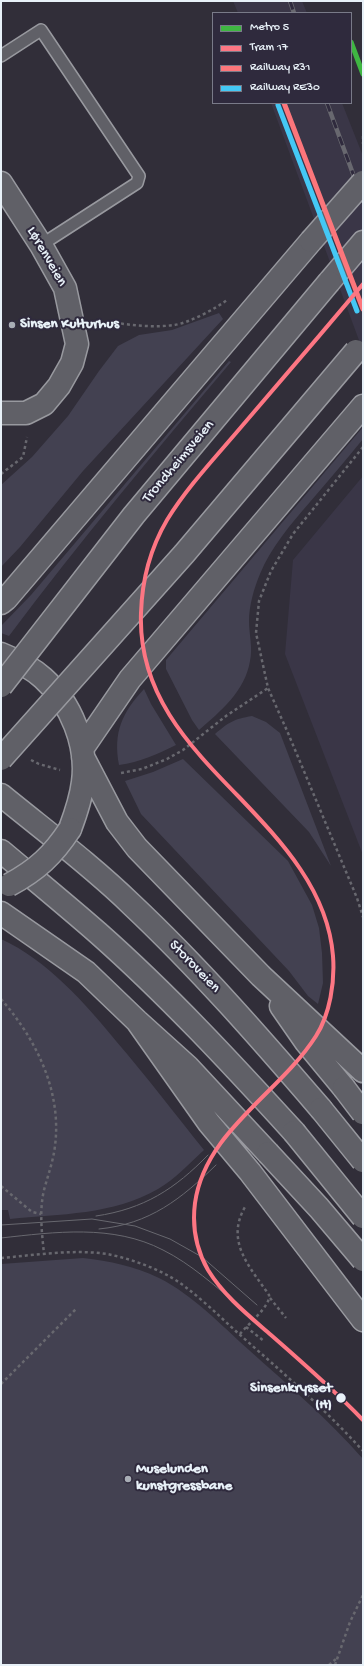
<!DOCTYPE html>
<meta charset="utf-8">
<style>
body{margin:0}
#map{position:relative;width:364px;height:1666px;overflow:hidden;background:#312e39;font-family:"Gochi Hand",sans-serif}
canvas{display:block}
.frame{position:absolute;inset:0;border:2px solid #e8f1f8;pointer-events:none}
.legend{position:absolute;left:212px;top:12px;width:140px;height:92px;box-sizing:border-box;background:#2f2a3d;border:1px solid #797a88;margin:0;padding:5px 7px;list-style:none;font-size:12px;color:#e8f1f8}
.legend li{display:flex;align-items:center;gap:8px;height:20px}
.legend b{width:20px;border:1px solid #797a88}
</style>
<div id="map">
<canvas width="364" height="1666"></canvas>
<div class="frame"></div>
<ul class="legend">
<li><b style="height:5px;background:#3fb642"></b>Metro 5</li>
<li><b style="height:5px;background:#fd7683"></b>Tram 17</li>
<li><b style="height:5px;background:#fc767b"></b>Railway R31</li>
<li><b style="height:5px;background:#44c8f5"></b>Railway RE30</li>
</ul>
</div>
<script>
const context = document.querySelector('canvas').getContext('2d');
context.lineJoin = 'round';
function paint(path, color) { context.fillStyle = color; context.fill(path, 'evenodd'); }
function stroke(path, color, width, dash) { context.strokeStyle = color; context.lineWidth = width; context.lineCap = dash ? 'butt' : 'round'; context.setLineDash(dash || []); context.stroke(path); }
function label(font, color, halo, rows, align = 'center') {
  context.font = font + ' "Gochi Hand",sans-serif'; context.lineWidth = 4; context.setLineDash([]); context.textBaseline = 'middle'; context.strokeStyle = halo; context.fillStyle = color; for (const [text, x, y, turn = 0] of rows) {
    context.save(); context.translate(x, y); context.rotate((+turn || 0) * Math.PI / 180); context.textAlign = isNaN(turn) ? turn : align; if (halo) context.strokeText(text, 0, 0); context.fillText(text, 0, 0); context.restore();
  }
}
const built = new Path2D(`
 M 233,1 L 302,1 L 307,13 L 238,13 Z
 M 271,103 L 342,103 L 363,156 L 363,351 Z
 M 363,476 L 363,855 L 285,654 L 293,560 Z`);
const green = new Path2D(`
 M 219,313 L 223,319 L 83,471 L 20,547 L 1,567 L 1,485 L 32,457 L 68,416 L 99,371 L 118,346 L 139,335 L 172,330 Z
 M 229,361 L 231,362 C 155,452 79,542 9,636 L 1,633 L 1,626 L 31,595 Z
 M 363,427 L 363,439 C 346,460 328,481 310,502 C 291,524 271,547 260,574 C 254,588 249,606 249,621 C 249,634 253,648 250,661 C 245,691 221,711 199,730 L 192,720 L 166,669 L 166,660 Z
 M 144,689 L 151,704 L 176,745 C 158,754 140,762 119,765 C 113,732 122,713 144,689 Z
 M 252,716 L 266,722 L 280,733 L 331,866 L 309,832 L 215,734 C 229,722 234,719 252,716 Z
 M 183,759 L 288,861 L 312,905 L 319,928 L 322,953 L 323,983 L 318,1004 L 308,996 L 289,971 L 141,814 L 125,781 L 153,772 Z
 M 1,939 C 47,960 85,1003 116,1041 C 147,1077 175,1114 204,1150 C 189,1164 175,1179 158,1189 C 113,1215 60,1214 10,1219 L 8,1210 L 1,1210 Z
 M 83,1258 C 110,1261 134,1266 159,1278 C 193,1295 221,1325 249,1350 C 288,1385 329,1420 363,1459 L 363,1665 L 1,1665 L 1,1264 Z`);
const path = new Path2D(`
 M 363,136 L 363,144
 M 109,322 C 131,325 153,328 174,325 C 189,323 215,309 227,300
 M 363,447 L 293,534 L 271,571 L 259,601 L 256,633 L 268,688 L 288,733 L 357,898 L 363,917
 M 1,474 L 23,457 L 27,437
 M 31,760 L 39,764 L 60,770
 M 121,773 L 142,769 L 167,759 L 183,750 L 226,716 L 268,688
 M 1,999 C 36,1039 62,1091 55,1146 C 53,1162 48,1175 44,1190 C 39,1212 42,1233 44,1254
 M 1,1186 L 32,1212 L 41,1214
 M 1,1258 C 36,1255 72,1249 107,1254 C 127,1258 148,1265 167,1275 C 190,1287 219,1316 239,1334 C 282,1372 325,1409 363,1451
 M 270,1298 L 286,1318
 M 246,1327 L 264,1341
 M 240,1334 C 247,1325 271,1306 269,1295 C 250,1267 225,1242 245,1207
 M 1,1384 L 77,1308
 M 329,1665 L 337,1658
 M 335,1665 L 350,1622 L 363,1595`);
const lane = new Path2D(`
 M 1,56 L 41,30 L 139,176 L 137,183 L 41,245`);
const street = new Path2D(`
 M 1,183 L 41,245 L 65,288 L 77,344 L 72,363 L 59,386 L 44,404 L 26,413 L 1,413`);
const highway = new Path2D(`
 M 329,282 L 363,242
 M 1,603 L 6,599 L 311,241
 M 1,654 C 16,660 31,667 43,678 C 71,703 88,745 83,782 C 81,799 76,813 70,829
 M 82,749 L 130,679 L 363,406
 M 83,757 L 117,822 L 137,848 L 261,976 L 363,1071
 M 1,795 C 45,831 91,865 131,904 C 199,968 260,1038 321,1109
 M 1,851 C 33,878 66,905 98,933 C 168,995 231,1063 294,1132
 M 1,913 L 86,972 L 137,1021 L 188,1067 L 268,1153
 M 281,1006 L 306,1042 L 344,1088
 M 137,1021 L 209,1123 L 250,1172 L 363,1320`);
const tram = new Path2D(`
 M 96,1216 C 144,1209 175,1189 208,1155
 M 1,1225 L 92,1219 L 135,1226 L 170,1239 L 202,1257 L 257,1305
 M 99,1229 C 150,1224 181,1199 216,1165
 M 1,1238 C 55,1232 113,1224 163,1250 C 191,1264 215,1286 239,1306`);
const rail = new Path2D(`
 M 290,1 L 294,13
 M 327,103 L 363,201`);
const highwayBridge = new Path2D(`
 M 311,241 L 363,182
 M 1,686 L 134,515 L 329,282
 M 1,759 L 184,554 L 356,351
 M 9,885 C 37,870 53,855 70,829
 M 344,1088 L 363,1113
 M 321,1109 L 363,1161
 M 294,1132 L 363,1217
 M 268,1153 L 319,1208 L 363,1260`);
const rail1 = new Path2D(`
 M 284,103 L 363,309`);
const rail2 = new Path2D(`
 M 278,105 L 357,311`);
const tram1 = new Path2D(`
 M 363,284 C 321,334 279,383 236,433 C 212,461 186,489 167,520 C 150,549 142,580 141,613 C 138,692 187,744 239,797 C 282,842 328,891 333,956 C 335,982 330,1014 316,1036 C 279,1094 205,1131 195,1203 C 192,1226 196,1249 208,1270 C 224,1296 248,1315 271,1335 C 302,1362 334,1390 363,1420`);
const metro1 = new Path2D(`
 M 351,42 L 363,74`);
const markers = [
 [12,325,4,"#a8adb5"],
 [341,1398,5.5,"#e8f1f8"],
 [128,1479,4,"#a8adb5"]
];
const streetNames = [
 ["Lørenveien",46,257,60],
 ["Trondheimsveien",179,462,-50],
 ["Storoveien",194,967,46]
];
const poiNames = [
 ["Sinsen Kulturhus",20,325],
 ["Muselunden",136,1470],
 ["kunstgressbane",136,1487]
];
const stopNames = [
 ["Sinsenkrysset",332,1389],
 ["(H)",332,1406]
];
paint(built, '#3a3647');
paint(green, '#434151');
stroke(lane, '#98999f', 14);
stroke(street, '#98999f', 25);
stroke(highway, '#98999f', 25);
stroke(path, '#68686f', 2.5, [3, 3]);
stroke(lane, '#606067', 11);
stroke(street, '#606067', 22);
stroke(highway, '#606067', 22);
stroke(tram, '#68686f', 1);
stroke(rail, '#68686f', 4.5);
stroke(rail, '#2f2a3d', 3, [9]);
stroke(highwayBridge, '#98999f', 25, []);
stroke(highwayBridge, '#606067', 22);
stroke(rail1, '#fc767b', 5);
stroke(rail2, '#44c8f5', 5);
stroke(tram1, '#fd7683', 4);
stroke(metro1, '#3fb642', 5);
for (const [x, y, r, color] of markers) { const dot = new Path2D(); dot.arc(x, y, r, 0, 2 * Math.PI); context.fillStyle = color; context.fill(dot); stroke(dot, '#2f2a3d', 1.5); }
label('15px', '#e8f1f8', '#2f2a3d', streetNames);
label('bold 15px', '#e8f1f8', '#2f2a3d', poiNames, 'left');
label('bold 15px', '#e8f1f8', '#2f2a3d', stopNames, 'right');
</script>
